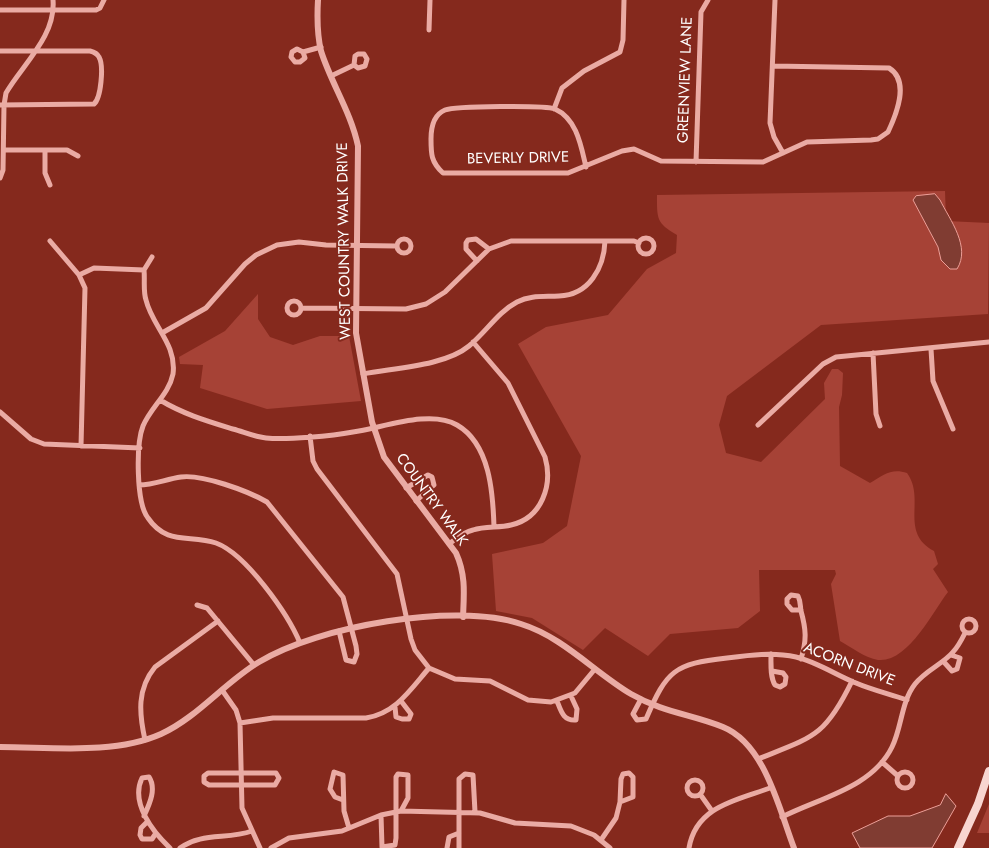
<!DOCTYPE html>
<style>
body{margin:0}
canvas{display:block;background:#85291d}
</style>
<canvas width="989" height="848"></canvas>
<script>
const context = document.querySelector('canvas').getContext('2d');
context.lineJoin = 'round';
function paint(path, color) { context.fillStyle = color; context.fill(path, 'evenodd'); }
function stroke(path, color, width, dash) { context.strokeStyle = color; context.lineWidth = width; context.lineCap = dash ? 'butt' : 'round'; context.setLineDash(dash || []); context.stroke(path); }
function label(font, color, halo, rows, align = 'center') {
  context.font = font + ' Jost,sans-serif'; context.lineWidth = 4; context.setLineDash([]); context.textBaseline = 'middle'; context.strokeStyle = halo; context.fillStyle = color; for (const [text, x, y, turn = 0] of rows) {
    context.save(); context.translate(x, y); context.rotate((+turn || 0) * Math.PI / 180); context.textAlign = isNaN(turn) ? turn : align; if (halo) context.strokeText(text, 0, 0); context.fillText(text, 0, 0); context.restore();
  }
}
const green = new Path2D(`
 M 945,191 L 946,221 L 989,223 L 988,314 L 821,325 L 727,396 L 719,425 L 726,453 L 761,462 L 825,399 L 824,383 L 832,369 L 838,369 L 843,373 L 842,395 L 839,407 L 840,466 L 870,483 C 884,475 891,468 907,473 C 926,499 899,532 934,551 L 938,564 L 933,569 L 948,592 C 933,611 908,663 878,660 C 865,658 851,647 840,641 L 831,584 L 836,574 L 835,570 L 759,570 L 760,611 L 738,628 L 670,634 L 648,656 L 605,628 L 583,650 L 532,618 L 496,611 L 492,554 L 543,543 L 567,526 L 581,456 L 518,344 L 546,327 L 608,315 L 647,269 L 676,253 L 677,235 C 656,223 657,218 657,195 Z
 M 258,294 L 258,319 L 270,337 L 293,345 L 320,336 L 349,336 L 361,401 L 267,409 L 200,388 L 203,365 L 180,364 L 179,357 L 225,331 Z
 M 989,804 L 989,833 L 977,833 Z`);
const water = new Path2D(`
 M 935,194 L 940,200 C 950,220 971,247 957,269 L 950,269 L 941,260 L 938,247 L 913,200 L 916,196 Z
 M 946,794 L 956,806 L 932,848 L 860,848 L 852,833 L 888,816 L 910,816 L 940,805 Z`);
const minor = new Path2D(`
 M 775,0 L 770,123 L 774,137 L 783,153
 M 0,10 L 96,10 L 100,8 L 104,0
 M 429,30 L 430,0
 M 297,49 L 303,52 L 305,58 L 300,62 L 295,62 L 291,57 L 292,52 Z
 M 0,51 L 90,51 C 94,52 97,53 99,57 C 104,66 101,98 94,104 L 0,105
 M 303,52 L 321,47
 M 358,54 L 364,54 L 367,59 L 365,66 L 358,68 L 354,65 L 355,56 Z
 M 331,76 L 354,65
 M 554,109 L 562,88 L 584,71 L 620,52 L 623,40 L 624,0
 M 4,150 L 67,150 L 78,156
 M 45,150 L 45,173 L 50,185
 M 696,162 L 701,12 L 708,0
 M 586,167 C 581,146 577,119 555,109 C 546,105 455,106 445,110 C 433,115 431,128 431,139 C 431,154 431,162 443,173 L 568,173 L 622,151 L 634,149 L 661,161 L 763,162 L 807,142 L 871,140 L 878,139 L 888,132 C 897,113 910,81 889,68 L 773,66
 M 0,178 L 3,170 L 4,105 L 6,93 C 23,64 56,36 53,0
 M638 246a8 8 0 1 1 16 0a8 8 0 1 1-16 0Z
 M397 246a7 7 0 1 1 14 0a7 7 0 1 1-14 0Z
 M 50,241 L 79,275 L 85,288 L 81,446
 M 477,261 L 466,249 L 466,243 L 468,240 L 476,239 L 489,249
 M 144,270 C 145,280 143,291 146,300 C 152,326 177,344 173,374 C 169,394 151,407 143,426 C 136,444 136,503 148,518 C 167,546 190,534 216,543 C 246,554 288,614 300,643
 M 144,270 L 152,257
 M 79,275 L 94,268 L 144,270
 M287 308a7 7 0 1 1 14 0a7 7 0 1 1-14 0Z
 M 302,308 L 406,309 L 426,304 L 445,292 L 489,249 L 511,241 L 634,241 L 639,243
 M 162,333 L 206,308 L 245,264 L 256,255 L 277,245 L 299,242 L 326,245 L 396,246
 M 931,349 L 933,381 L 953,429
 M 873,353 L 876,414 L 880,426
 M 363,374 C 394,368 445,366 469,346 C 486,332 498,312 517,302 C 531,295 544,297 559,296 C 589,295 604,268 605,241
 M 160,400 C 183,414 207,421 233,429 C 244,432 255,437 266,438 C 287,440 332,436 353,432 C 382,428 430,409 457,425 C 490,444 493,493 494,527
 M 0,412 L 31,439 L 44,444 L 140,448
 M 758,425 L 823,364 L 836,357 L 989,342
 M 310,436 L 313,461 L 317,469 L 397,574 L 411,639 L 415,650 L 429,668 L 455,679 L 490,681 L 528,700 L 551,702 L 575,693 L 595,669
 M 139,485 C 154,485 166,479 181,477 C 202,474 248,491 267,502 L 343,597 L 356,646 L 357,654 L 354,662 L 346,660 L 339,631
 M 406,488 L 428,475 L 432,477 L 434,485 L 416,501
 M 449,544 C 457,538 464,532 473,530 C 485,526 499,528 511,525 C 542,518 553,485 545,457 L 508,383 L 473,342
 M 197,605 L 207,608 L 254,665
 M 801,610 L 792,610 L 787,604 L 787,599 L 791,595 L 798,596 C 801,602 800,606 801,611 C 806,629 807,640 801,659
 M962 626a7 7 0 1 1 14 0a7 7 0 1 1-14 0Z
 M 771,654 C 771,664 770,677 775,685 L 780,687 L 785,684 L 786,677 L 783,673 L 772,671
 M 943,661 L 952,671 L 957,669 L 960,658 L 951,655
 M 222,690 L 236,710 L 240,723 L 242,808 L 260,848
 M 641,699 L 633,714 L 637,720 L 646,719 C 667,670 674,664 727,658 C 750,655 773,652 796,657 C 817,662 836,675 856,683 C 872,690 890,694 907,700
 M 557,701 C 561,711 563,721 576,720 L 577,709 L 571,696
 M 395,707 L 396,717 L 402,719 L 409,719 L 411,714 L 401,701
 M 240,723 L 273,718 L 366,718 C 396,713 410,690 429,668
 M 145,740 C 139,713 137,689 155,667 L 218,621
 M 758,759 C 813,737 825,737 852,681
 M 882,762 L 898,776
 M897 780a8 8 0 1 1 16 0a8 8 0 1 1-16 0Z
 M 208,773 L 276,773 L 279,778 L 275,785 L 209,785 L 204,782 L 204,776 Z
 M687 788a8 8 0 1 1 16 0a8 8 0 1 1-16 0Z
 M 700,794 L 712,811
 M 343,800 L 335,797 L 330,789 L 334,772 L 343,775 L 344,811 L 349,828
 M 381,815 L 382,847 L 395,845 L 396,838 L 396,777 L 398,774 L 408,775 L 408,798 L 401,811
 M 144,816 C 149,805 157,789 149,777 L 142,778 C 130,803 153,832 170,848
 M 782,817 C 819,798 872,788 892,747 C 902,727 901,702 915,684 C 926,670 943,664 953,652 C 958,647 962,639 965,633
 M 147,822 L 141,828 L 140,835 L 142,839 L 152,839 L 156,833
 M 601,840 L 616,818 L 620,802 L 633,797 L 633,777 L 629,773 L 623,774 L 621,779 L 620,802
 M 180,848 C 202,832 227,840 252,831
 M 271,848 L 289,838 L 342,831 L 381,815 L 401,811 L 480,813 L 515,823 L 571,826 L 594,835 L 610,848
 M 447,848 L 449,837 L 459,833
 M 459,848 L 459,779 L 465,774 L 473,775 L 475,812
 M 689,848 C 696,806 737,800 770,788`);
const tertiary = new Path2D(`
 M 318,0 C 317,17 317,34 321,51 C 331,83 351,112 358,146 L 356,333 L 372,422 L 384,457 L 456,553 C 466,575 464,594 463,617
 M 0,747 C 51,747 114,755 161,734 C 198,717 225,682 259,662 C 318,626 455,602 521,624 C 563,637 594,672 631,694 C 664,713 691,714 723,727 C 765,744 779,809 794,848`);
const secondary = new Path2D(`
 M 958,848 L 978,804 L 989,771`);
const streetNames = [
 ["GREENVIEW LANE",686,80,-88],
 ["BEVERLY DRIVE",518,159,-1],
 ["WEST COUNTRY WALK DRIVE",345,241,-91],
 ["COUNTRY WALK",431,500,54],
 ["ACORN DRIVE",849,665,21]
];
paint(green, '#a64236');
paint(water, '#803c32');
stroke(water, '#ec9f98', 1);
stroke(minor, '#eaaba4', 5);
stroke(tertiary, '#eaaba4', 6);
stroke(secondary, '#f8d5d0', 8);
label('15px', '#fff', '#85291d', streetNames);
</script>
